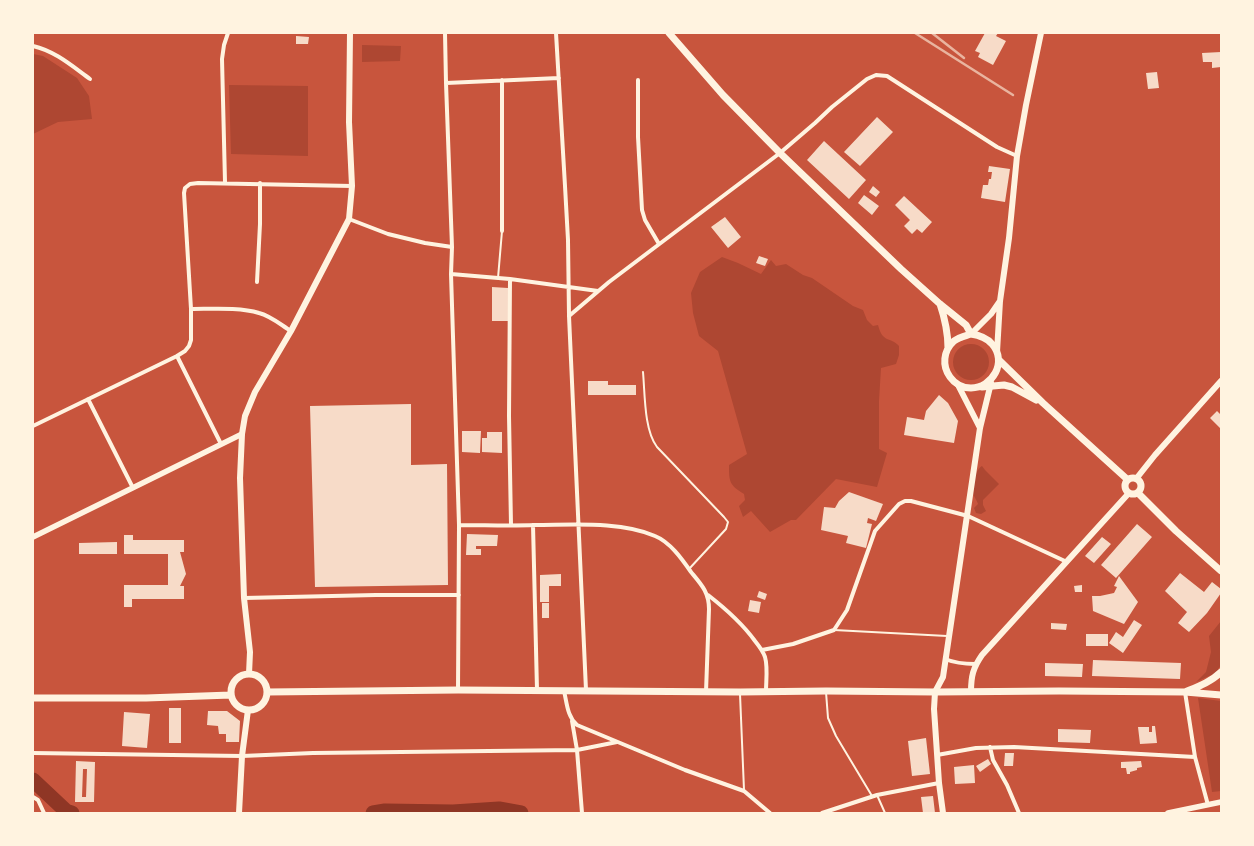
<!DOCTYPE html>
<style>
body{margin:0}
#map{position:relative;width:1254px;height:846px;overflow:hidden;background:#c8553d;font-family:Figtree,sans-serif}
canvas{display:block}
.frame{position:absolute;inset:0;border:34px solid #fff3e0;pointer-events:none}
</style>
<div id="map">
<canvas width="1254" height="846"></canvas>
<div class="frame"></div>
</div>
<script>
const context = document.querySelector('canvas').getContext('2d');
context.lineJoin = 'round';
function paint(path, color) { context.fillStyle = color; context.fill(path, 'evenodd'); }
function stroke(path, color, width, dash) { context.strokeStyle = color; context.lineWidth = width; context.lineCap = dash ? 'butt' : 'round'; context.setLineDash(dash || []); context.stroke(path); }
const green = new Path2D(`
 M 362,45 L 401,46 L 400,61 L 362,62 Z
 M 33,54 L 43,56 L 77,78 L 89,96 L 92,119 L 58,122 L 33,134 Z
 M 229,85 L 308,86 L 308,156 L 231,154 Z
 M 722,257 L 738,263 L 761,274 L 771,260 L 776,266 L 786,264 L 803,275 L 812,278 L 853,306 L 863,310 L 867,320 L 873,326 L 878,325 C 883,344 890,336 899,346 L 899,355 L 896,364 L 881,368 L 879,401 L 879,449 L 887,453 L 877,487 L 836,479 L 796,520 L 791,520 L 770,532 L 751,511 L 743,517 L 739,506 L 745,500 L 744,494 C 729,485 729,481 729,465 L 747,454 L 718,351 L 699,336 L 693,313 L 691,293 L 700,272 Z
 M953 362a18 18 0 1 1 36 0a18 18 0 1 1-36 0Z
 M 982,466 L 985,470 L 999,484 L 983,500 L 983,505 L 986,511 L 981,514 L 976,513 L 974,508 L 978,504 C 977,500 973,496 973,492 C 971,486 976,469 982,466 Z
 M 1221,621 L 1221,665 L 1218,669 L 1220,671 L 1196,682 L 1206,672 L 1211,652 L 1209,636 Z
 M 1198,698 L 1221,701 L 1221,791 L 1212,792 Z`);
const river = new Path2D(`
 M 33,780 L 66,811 L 72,813
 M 373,813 L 385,811 L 453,812 L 499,809 L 521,813`);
const building = new Path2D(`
 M 985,33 L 998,33 L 996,36 L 1006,41 L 993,65 L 978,57 L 980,53 L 975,51 Z
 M 296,36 L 309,37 L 308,44 L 296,44 Z
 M 1221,52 L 1221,67 L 1212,68 L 1212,62 L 1203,62 L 1202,53 Z
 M 1157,72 L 1159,88 L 1148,89 L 1146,73 Z
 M 877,117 L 893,132 L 860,166 L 844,152 Z
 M 824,141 L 866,180 L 849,199 L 807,160 Z
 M 989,166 L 1010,169 L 1005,202 L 981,198 L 983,185 L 988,185 L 989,179 L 991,179 L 992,172 L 988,172 Z
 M 873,186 L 880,192 L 876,197 L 869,192 Z
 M 864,195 L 879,206 L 872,215 L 858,203 Z
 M 904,196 L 932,222 L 922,233 L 917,229 L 912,234 L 904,226 L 910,220 L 895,205 Z
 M 725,217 L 741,237 L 728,248 L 711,227 Z
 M 759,256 L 768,259 L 765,266 L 756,263 Z
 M 492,287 L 508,288 L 508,321 L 492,321 Z
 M 588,381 L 608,381 L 608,385 L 636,385 L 636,395 L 588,395 Z
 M 939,395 L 948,403 L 958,421 L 954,443 L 904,435 L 907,417 L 924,420 L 926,411 Z
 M 411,404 L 411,465 L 447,464 L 448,585 L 315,587 L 310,406 Z
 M 1217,411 L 1221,415 L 1221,429 L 1210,418 Z
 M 462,431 L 481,431 L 480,453 L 462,452 Z
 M 487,432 L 502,432 L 502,453 L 482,452 L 482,438 L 487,438 Z
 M 849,492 L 883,504 L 876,521 L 868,518 L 867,523 L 872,524 L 866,548 L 846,543 L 848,536 L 821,530 L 824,507 L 835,508 L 839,501 Z
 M 1137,524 L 1152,537 L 1116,578 L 1101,565 Z
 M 467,534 L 498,535 L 497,546 L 476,546 L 476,549 L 481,549 L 481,555 L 466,555 Z
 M 124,535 L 133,535 L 133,540 L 184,540 L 184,552 L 180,552 L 186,574 L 180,586 L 184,586 L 184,599 L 132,599 L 132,607 L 124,607 L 124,585 L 168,585 L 168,554 L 124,554 Z
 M 1102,537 L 1111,544 L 1094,563 L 1085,556 Z
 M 117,542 L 117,554 L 79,554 L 79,543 Z
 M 1180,573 L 1204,592 L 1212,582 L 1221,589 L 1221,593 L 1207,613 L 1189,632 L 1178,623 L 1187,612 L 1165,591 Z
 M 561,574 L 561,586 L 549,586 L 549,602 L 540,602 L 540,575 Z
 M 1119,576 L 1138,602 L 1124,624 L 1093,611 L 1092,596 L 1100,596 L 1114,593 L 1117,587 L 1114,586 Z
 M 1082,585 L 1082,592 L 1075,592 L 1074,586 Z
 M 759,591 L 767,594 L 765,600 L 757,597 Z
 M 750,600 L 761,602 L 759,613 L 748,611 Z
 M 542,603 L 549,603 L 549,618 L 542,618 Z
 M 1134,620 L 1142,625 L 1123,653 L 1109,643 L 1116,632 L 1123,637 Z
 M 1051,623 L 1067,624 L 1066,630 L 1051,629 Z
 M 1086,634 L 1108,634 L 1108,646 L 1086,646 Z
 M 1093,660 L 1181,663 L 1180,679 L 1092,676 Z
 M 1045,663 L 1083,664 L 1082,677 L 1045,676 Z
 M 169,708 L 181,708 L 181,743 L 169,743 Z
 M 208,711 L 227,711 L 240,721 L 239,742 L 226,742 L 226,734 L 219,734 L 218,726 L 207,725 Z
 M 124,712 L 150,714 L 147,748 L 122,746 Z
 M 1152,726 L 1155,726 L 1157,743 L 1140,744 L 1138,727 L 1149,727 L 1149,732 L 1152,732 Z
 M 1058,729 L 1091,730 L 1090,743 L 1058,742 Z
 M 926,738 L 930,774 L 912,776 L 908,741 Z
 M 1005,753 L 1014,753 L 1013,766 L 1004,766 Z
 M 988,759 L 991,764 L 980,772 L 976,766 Z
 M 76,761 L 95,762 L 94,802 L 75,802 ZM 83,769 L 87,769 L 86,797 L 82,797 Z
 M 1141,761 L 1142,767 L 1137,768 L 1137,770 L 1130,772 L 1130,774 L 1127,774 L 1126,768 L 1121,768 L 1121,762 Z
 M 974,765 L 975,783 L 955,784 L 954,767 Z
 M 933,796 L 935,813 L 923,813 L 921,797 Z`);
const service = new Path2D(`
 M 498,278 L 502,231
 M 643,372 C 645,394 644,430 657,447 L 724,517 L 728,522 L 726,529 L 689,569
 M 834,630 L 947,636
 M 826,692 L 828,718 L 836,736 L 872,796
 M 740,694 L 744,790
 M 877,795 L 885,813`);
const minor = new Path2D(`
 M 445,33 L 446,83 L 452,247 L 451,274 L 459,525 L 458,690
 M 556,33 L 565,186 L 568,240 L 569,316 L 586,690
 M 33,46 C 55,51 72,66 90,79
 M 638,80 L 638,137 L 642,210 L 645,220 L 659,244
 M 446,83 L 559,78
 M 225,182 L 222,59 L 224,45 L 228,33
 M 349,219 L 388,234 L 425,243 L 452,247
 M 502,231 L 502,80
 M 451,274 L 510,279 L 598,291
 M 510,279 L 509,416 L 511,525
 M 257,282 L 260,224 L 260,183
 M 191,309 C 212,309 240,307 259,313 C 271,316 281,325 291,331
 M 569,316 L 609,282 L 780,153 L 815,123 L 832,107 L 867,79 L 876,75 L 887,76 L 997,147 L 1017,156
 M 177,356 L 221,444
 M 88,399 L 133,488
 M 33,426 L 177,356 L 185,351 L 189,346 L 191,340 L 191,309 L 184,193 L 185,188 L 190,184 L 198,183 L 352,186
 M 459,525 C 485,525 510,526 535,525 C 572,525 621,521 655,536 C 670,542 682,559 691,572 C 701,584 709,592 709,609 L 706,692
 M 533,525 L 537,690
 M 708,595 C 726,609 742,623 755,641 C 759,646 763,651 765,657 C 768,667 766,681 766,691
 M 244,598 L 376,595 L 459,595
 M 762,650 L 793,644 L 834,630 L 847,610 L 875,531 L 899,504 L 905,501 L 911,501 L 968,516 L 1067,562
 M 945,659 C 955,663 964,664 975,664
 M 564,691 C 567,703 567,716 577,725 L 685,770 L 744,791 L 770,813
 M 1185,692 L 1195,757 L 1208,805
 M 572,721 L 577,750 L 582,813
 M 990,747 L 993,760 L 1007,785 L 1019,813
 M 33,753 L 242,756 L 313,753 L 577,750 L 617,742
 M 937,755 L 976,748 L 1014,747 L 1195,757
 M 33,797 L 38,800 L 44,813
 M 822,813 L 877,795 L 939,783`);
const tertiary = new Path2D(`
 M 33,537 L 242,434
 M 1168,813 L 1221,802`);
const secondary = new Path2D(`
 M 971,334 L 991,314 L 1000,301
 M 997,352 L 1000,301 L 1009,238 L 1017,156 L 1026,105 L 1041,33
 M 958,385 L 980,428
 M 1136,479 L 1155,455 L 1221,381
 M 249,674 L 250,652 L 244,598 L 240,478 L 242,434 L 245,416 L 255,392 L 291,331 L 349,219 L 352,186 L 349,122 L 350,33
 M 971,692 C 971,676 973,668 982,655 L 1129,493
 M 239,813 L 242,756 L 248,710
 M 943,813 L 939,783 L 934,709 L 935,692 L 943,677 L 980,428 L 991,383`);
const trunk = new Path2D(`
 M 669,33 L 723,95 L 780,153 L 901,269 L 940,304 L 966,325 L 971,334
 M 940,304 C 945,319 948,332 948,348
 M 971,334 C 978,335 987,338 992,344 C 1008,362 992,388 971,388 C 963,388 955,384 950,377 C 942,366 943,351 954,341 C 959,337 965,336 971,334 Z
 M 999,360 L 1043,403 L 1128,480
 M 982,387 L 1004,385 L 1012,387 L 1036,400
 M1125 486a8 8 0 1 1 16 0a8 8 0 1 1-16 0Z
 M 1138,493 L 1176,531 L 1221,571
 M231 692a18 18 0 1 1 36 0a18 18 0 1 1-36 0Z
 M 267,692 L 458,690 L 740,692 L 826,691 L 935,692 L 1059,691 L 1185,692 L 1221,695
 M 1185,692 C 1197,687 1211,682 1221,672
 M 33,698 L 146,698 L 231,695`);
const rail = new Path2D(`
 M 915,33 L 1013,95
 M 932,33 L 964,58`);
paint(green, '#ae4732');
stroke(river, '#8f3625', 15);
paint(building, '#f7dbc8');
stroke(service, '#fff3e0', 2);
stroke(minor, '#fff3e0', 4);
stroke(tertiary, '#fff3e0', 5.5);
stroke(secondary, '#fff3e0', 6);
stroke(trunk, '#fff3e0', 7);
stroke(rail, '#e9b49f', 2.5);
</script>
